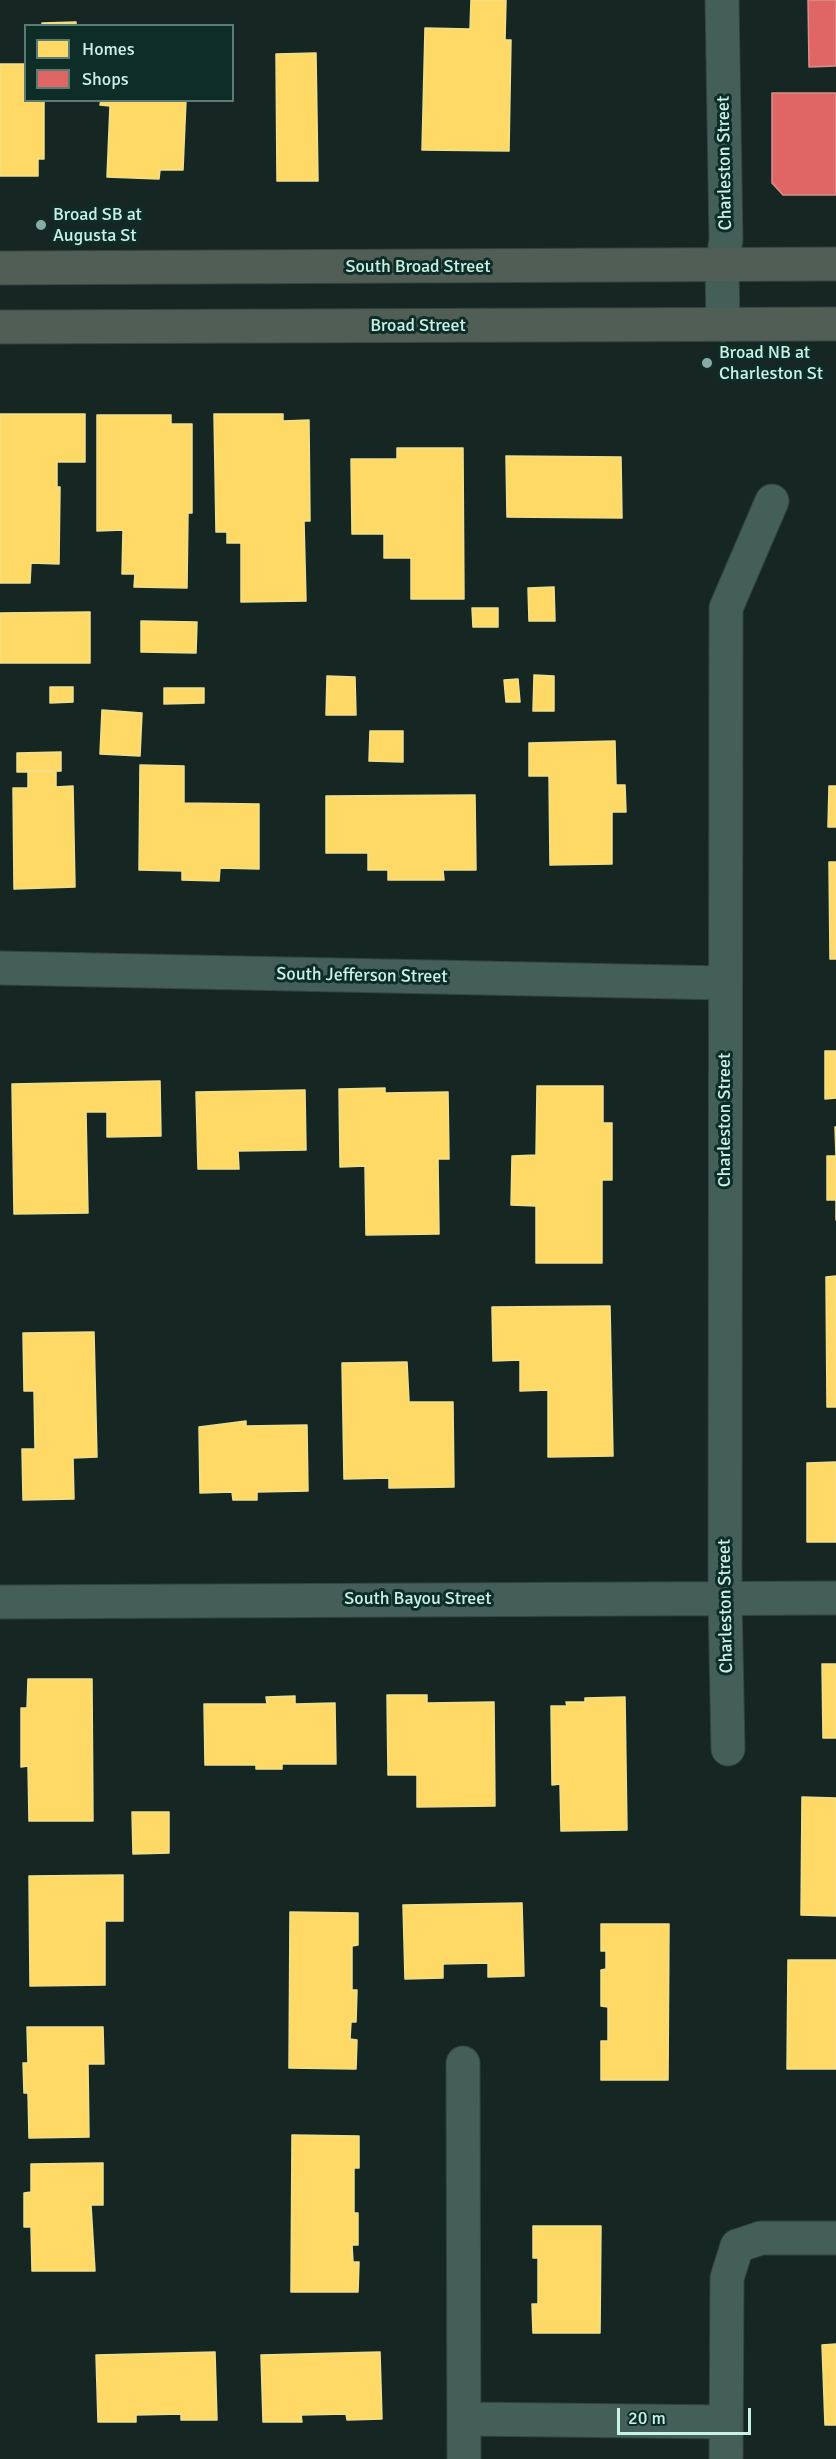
<!DOCTYPE html>
<style>
body{margin:0}
#map{position:relative;width:836px;height:2459px;overflow:hidden;background:#162623;font-family:Signika,sans-serif}
canvas{display:block}
.legend{position:absolute;left:24px;top:24px;width:210px;height:78px;box-sizing:border-box;background:#0f2d27;border:2px solid #597c74;margin:0;padding:8px 10px;list-style:none;font-size:18px;color:#c8f2e8}
.legend li{display:flex;align-items:center;gap:12px;height:30px}
.legend b{width:30px;border:2px solid #597c74}
.scale{position:absolute;left:617px;top:2408px;width:134px;height:27px;box-sizing:border-box;border:3px solid #c8f2e8;border-top:0;padding-left:8px;font-size:18px;line-height:21px;white-space:nowrap;color:#c8f2e8;-webkit-text-stroke:4px #0f2d27;paint-order:stroke}
</style>
<div id="map">
<canvas width="836" height="2459"></canvas>
<ul class="legend">
<li><b style="height:16px;background:#ffd966"></b>Homes</li>
<li><b style="height:16px;background:#e06666"></b>Shops</li>
</ul>
<div class="scale">20 m</div>
</div>
<script>
const context = document.querySelector('canvas').getContext('2d');
context.lineJoin = 'round';
function paint(path, color) { context.fillStyle = color; context.fill(path, 'evenodd'); }
function stroke(path, color, width, dash) { context.strokeStyle = color; context.lineWidth = width; context.lineCap = dash ? 'butt' : 'round'; context.setLineDash(dash || []); context.stroke(path); }
function label(font, color, halo, rows, align = 'center') {
  context.font = font + ' Signika,sans-serif'; context.lineWidth = 6; context.setLineDash([]); context.textBaseline = 'middle'; context.strokeStyle = halo; context.fillStyle = color; for (const [text, x, y, turn = 0] of rows) {
    context.save(); context.translate(x, y); context.rotate((+turn || 0) * Math.PI / 180); context.textAlign = isNaN(turn) ? turn : align; if (halo) context.strokeText(text, 0, 0); context.fillText(text, 0, 0); context.restore();
  }
}
const homes = new Path2D(`
 M 471,0 L 506,0 L 505,40 L 511,40 L 509,151 L 422,150 L 425,28 L 470,29 Z
 M 76,22 L 76,26 L 42,26 L 42,23 Z
 M 316,53 L 318,181 L 277,181 L 276,54 Z
 M 0,64 L 26,64 L 26,100 L 44,100 L 44,159 L 38,159 L 38,176 L 0,176 Z
 M 101,100 L 186,100 L 183,170 L 160,170 L 159,179 L 107,177 L 110,106 L 100,105 Z
 M 0,414 L 85,414 L 85,462 L 57,462 L 57,487 L 60,487 L 59,564 L 31,563 L 30,583 L 0,583 Z
 M 214,414 L 283,414 L 283,421 L 309,420 L 310,521 L 304,521 L 306,601 L 241,602 L 241,543 L 227,543 L 227,532 L 216,532 Z
 M 97,415 L 171,415 L 171,424 L 192,424 L 192,513 L 188,513 L 187,588 L 134,587 L 135,574 L 122,574 L 123,530 L 97,531 Z
 M 397,448 L 463,448 L 464,599 L 411,599 L 411,558 L 384,558 L 384,534 L 352,534 L 351,459 L 397,459 Z
 M 506,456 L 621,457 L 622,518 L 507,517 Z
 M 554,587 L 555,621 L 529,621 L 528,588 Z
 M 472,608 L 498,608 L 498,627 L 473,627 Z
 M 90,612 L 90,663 L 0,663 L 0,613 Z
 M 141,621 L 197,622 L 196,653 L 141,652 Z
 M 534,675 L 554,676 L 554,711 L 533,711 Z
 M 327,676 L 355,677 L 356,715 L 326,715 Z
 M 518,679 L 520,702 L 506,702 L 504,680 Z
 M 50,687 L 73,687 L 73,702 L 50,703 Z
 M 164,688 L 204,688 L 204,703 L 164,704 Z
 M 102,710 L 142,713 L 140,756 L 100,754 Z
 M 370,731 L 403,731 L 403,762 L 369,761 Z
 M 615,741 L 616,785 L 625,785 L 626,812 L 612,812 L 612,864 L 550,865 L 549,776 L 529,776 L 529,743 Z
 M 61,752 L 61,771 L 17,772 L 17,753 Z
 M 140,765 L 184,766 L 184,803 L 259,804 L 259,869 L 220,868 L 219,881 L 182,880 L 182,871 L 139,870 Z
 M 28,771 L 56,771 L 56,787 L 73,786 L 75,887 L 14,889 L 13,788 L 28,788 Z
 M 829,786 L 836,786 L 836,827 L 828,827 Z
 M 475,795 L 476,870 L 443,870 L 444,880 L 388,880 L 388,870 L 368,870 L 368,853 L 326,853 L 326,796 Z
 M 829,862 L 836,862 L 836,959 L 830,959 Z
 M 825,1051 L 836,1051 L 836,1098 L 825,1099 Z
 M 160,1081 L 161,1136 L 107,1137 L 107,1112 L 86,1112 L 88,1213 L 14,1214 L 12,1084 Z
 M 537,1086 L 603,1086 L 603,1123 L 612,1123 L 612,1180 L 602,1180 L 602,1263 L 536,1263 L 536,1206 L 511,1205 L 512,1156 L 536,1155 Z
 M 385,1088 L 385,1093 L 448,1092 L 449,1159 L 438,1159 L 439,1234 L 366,1235 L 365,1166 L 340,1167 L 339,1089 Z
 M 305,1090 L 306,1150 L 238,1151 L 239,1169 L 198,1169 L 196,1092 Z
 M 835,1127 L 836,1127 L 836,1220 L 836,1200 L 827,1200 L 827,1156 L 836,1156 Z
 M 836,1276 L 836,1407 L 827,1407 L 826,1277 Z
 M 610,1306 L 613,1456 L 548,1457 L 548,1390 L 520,1391 L 520,1360 L 493,1361 L 492,1307 Z
 M 94,1332 L 97,1457 L 73,1458 L 74,1499 L 23,1500 L 22,1449 L 35,1449 L 34,1391 L 24,1391 L 23,1333 Z
 M 407,1362 L 409,1402 L 453,1402 L 454,1487 L 389,1488 L 389,1478 L 344,1479 L 342,1363 Z
 M 246,1421 L 246,1426 L 307,1425 L 308,1491 L 257,1492 L 257,1500 L 233,1500 L 232,1492 L 200,1493 L 199,1427 Z
 M 836,1462 L 836,1542 L 807,1542 L 807,1463 Z
 M 822,1664 L 836,1664 L 836,1738 L 823,1738 Z
 M 28,1679 L 92,1679 L 93,1821 L 29,1821 L 28,1766 L 21,1767 L 21,1708 L 27,1708 Z
 M 387,1695 L 427,1695 L 427,1703 L 494,1702 L 495,1806 L 417,1807 L 417,1775 L 388,1775 Z
 M 295,1696 L 295,1704 L 335,1703 L 336,1764 L 282,1764 L 282,1769 L 256,1769 L 256,1765 L 205,1765 L 204,1704 L 267,1704 L 266,1697 Z
 M 625,1697 L 627,1830 L 561,1831 L 560,1784 L 552,1785 L 551,1706 L 567,1706 L 566,1702 L 585,1702 L 585,1698 Z
 M 802,1797 L 836,1798 L 836,1916 L 801,1915 Z
 M 132,1812 L 169,1812 L 169,1853 L 133,1854 Z
 M 123,1875 L 123,1921 L 105,1921 L 105,1985 L 30,1986 L 29,1876 Z
 M 522,1903 L 524,1976 L 488,1977 L 488,1963 L 443,1964 L 443,1978 L 405,1979 L 403,1905 Z
 M 290,1912 L 358,1913 L 358,1945 L 352,1946 L 352,1990 L 357,1990 L 356,2022 L 351,2022 L 350,2039 L 357,2040 L 356,2069 L 289,2068 Z
 M 601,1924 L 669,1924 L 668,2080 L 601,2080 L 601,2041 L 608,2041 L 608,2007 L 601,2006 L 601,1970 L 606,1969 L 606,1951 L 601,1951 Z
 M 788,1960 L 836,1960 L 836,2069 L 787,2069 Z
 M 27,2027 L 103,2027 L 104,2064 L 88,2064 L 89,2137 L 29,2138 L 28,2093 L 24,2093 L 23,2063 L 28,2063 Z
 M 292,2135 L 359,2136 L 359,2168 L 354,2168 L 354,2213 L 358,2213 L 358,2245 L 352,2245 L 353,2262 L 359,2262 L 358,2292 L 291,2292 Z
 M 103,2163 L 103,2205 L 91,2205 L 95,2271 L 32,2271 L 31,2227 L 24,2227 L 24,2193 L 31,2192 L 31,2164 Z
 M 533,2226 L 601,2226 L 600,2333 L 533,2333 L 532,2304 L 538,2304 L 538,2258 L 533,2258 Z
 M 836,2344 L 836,2425 L 825,2425 L 822,2345 Z
 M 215,2352 L 217,2420 L 181,2420 L 181,2414 L 136,2415 L 136,2422 L 98,2422 L 96,2355 Z
 M 380,2352 L 382,2419 L 347,2420 L 346,2414 L 301,2415 L 302,2422 L 263,2422 L 261,2355 Z`);
const shops = new Path2D(`
 M 808,0 L 836,0 L 836,66 L 809,67 Z
 M 772,93 L 836,93 L 836,195 L 783,195 L 772,183 Z`);
const minor = new Path2D(`
 M 722,0 L 726,240 L 722,266 L 723,325
 M 0,968 L 724,983
 M 0,1602 L 836,1598
 M 728,1749 L 725,1598 L 726,608 L 772,501
 M 463,2063 L 464,2459
 M 465,2419 L 726,2422
 M 726,2459 L 727,2278 L 737,2246 L 761,2238 L 836,2238`);
const major = new Path2D(`
 M 0,268 L 836,264
 M 0,327 L 836,324`);
const markers = [
 [41,225,6,"#8aaba3"],
 [707,363,6,"#8aaba3"]
];
const streetNames = [
 ["Charleston Street",725,163,-91],
 ["South Broad Street",418,267],
 ["Broad Street",418,326],
 ["South Jefferson Street",362,976,1],
 ["Charleston Street",725,1120,-90],
 ["South Bayou Street",418,1599],
 ["Charleston Street",726,1606,-91]
];
const poiNames = [
 ["Broad SB at",53,215],
 ["Augusta St",53,236],
 ["Broad NB at",719,353],
 ["Charleston St",719,374]
];
paint(homes, '#ffd966');
stroke(homes, '#eee08d', 1.5);
paint(shops, '#e06666');
stroke(shops, '#d9908d', 1.5);
stroke(minor, '#334440', 35);
stroke(major, '#334440', 35);
stroke(minor, '#445e58', 33);
stroke(major, '#515e56', 33);
for (const [x, y, r, color] of markers) { const dot = new Path2D(); dot.arc(x, y, r, 0, 2 * Math.PI); context.fillStyle = color; context.fill(dot); stroke(dot, '#0f2d27', 2); }
label('18px', '#c8f2e8', '#0f2d27', streetNames);
label('18px', '#c8f2e8', '#0f2d27', poiNames, 'left');
</script>
